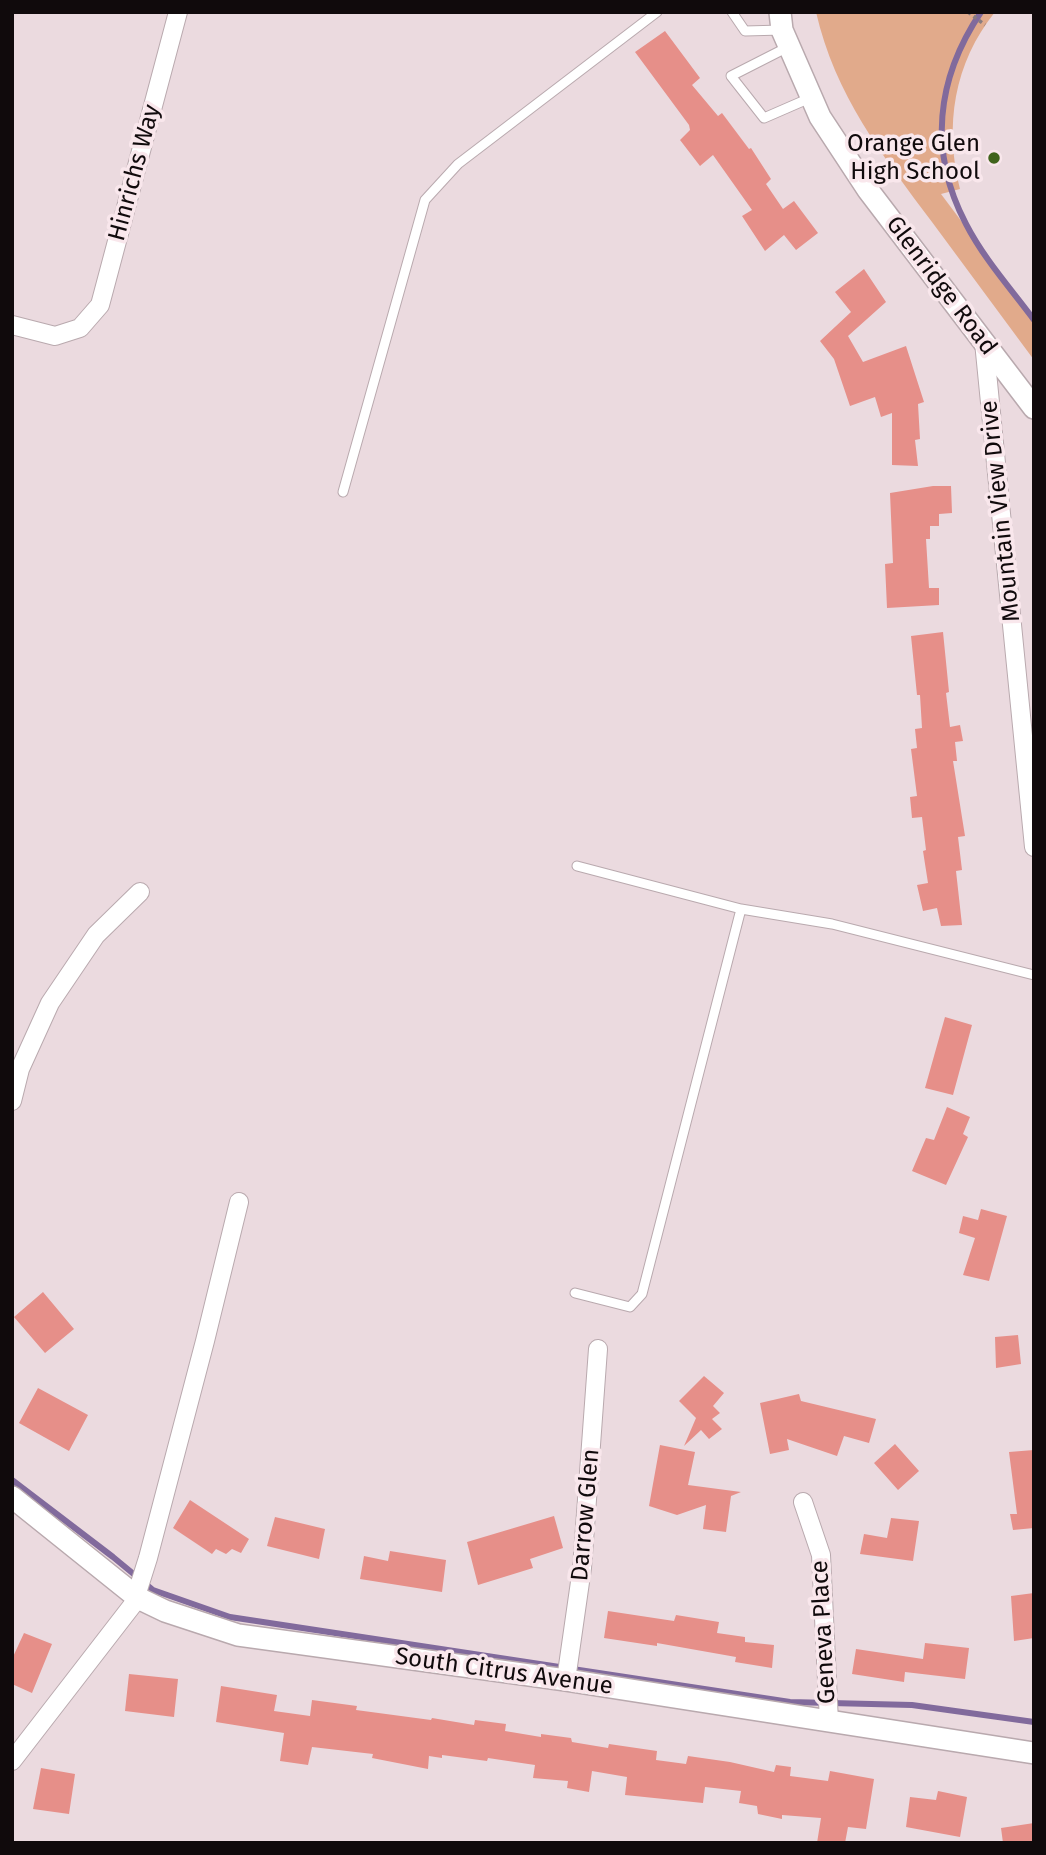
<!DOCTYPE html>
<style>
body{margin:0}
#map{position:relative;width:1046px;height:1855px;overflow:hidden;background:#ebdadf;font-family:"Fira Sans",sans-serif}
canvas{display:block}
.frame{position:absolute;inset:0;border:14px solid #100a0c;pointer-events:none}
</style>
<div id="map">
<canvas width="1046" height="1855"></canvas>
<div class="frame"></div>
</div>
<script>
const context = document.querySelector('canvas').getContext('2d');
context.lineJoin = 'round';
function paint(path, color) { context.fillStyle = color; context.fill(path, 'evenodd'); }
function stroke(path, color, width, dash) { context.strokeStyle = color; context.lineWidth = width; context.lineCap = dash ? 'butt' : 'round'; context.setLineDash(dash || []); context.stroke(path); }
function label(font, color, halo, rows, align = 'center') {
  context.font = font + ' "Fira Sans",sans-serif'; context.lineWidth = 7; context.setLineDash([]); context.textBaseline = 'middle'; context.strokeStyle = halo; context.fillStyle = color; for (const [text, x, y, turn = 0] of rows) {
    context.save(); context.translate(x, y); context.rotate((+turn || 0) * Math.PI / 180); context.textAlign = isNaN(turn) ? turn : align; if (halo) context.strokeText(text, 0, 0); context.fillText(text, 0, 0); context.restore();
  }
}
const green = new Path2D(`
 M 816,12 L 995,12 C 954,63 944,126 960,189 L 941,194 L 1034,318 L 1034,360 C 1000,314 966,268 932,222 C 882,155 835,95 816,12 Z`);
const stream = new Path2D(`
 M 981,12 C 936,79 928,152 966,224 C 984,259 1011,289 1034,320
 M 12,1480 L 113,1557 L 153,1590 L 230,1617 L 790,1702 L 912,1705 L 1034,1722`);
const building = new Path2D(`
 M 665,31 L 700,78 L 692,85 L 718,116 L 722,113 L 749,149 L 751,148 L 771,179 L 766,184 L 783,209 L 794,201 L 818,233 L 796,250 L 784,235 L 765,251 L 742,216 L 752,210 L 713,155 L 700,166 L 680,140 L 690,130 L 689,125 L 635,52 Z
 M 864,269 L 886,302 L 848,336 L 863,362 L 906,346 L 924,402 L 918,404 L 920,439 L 915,440 L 918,466 L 892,465 L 892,413 L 881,417 L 875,397 L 850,406 L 834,359 L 820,341 L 851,312 L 835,292 Z
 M 933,486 L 951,486 L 952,513 L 939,514 L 939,526 L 930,526 L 930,539 L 926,539 L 929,588 L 939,588 L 939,605 L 887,608 L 885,564 L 893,563 L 890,493 Z
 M 943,632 L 949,692 L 946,693 L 950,727 L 960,725 L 963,741 L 955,742 L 957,761 L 953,761 L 965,836 L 958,837 L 962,870 L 956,871 L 962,925 L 941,926 L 937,908 L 923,911 L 917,885 L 928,883 L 923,851 L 926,850 L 922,817 L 912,818 L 910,797 L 917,796 L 911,749 L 917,748 L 915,729 L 922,728 L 920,695 L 917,695 L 911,636 Z
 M 945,1017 L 972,1025 L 953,1095 L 925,1088 Z
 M 947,1107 L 970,1117 L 963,1134 L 968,1137 L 946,1185 L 912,1171 L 926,1138 L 934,1140 Z
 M 981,1209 L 1007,1216 L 989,1281 L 963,1275 L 975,1238 L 959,1233 L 963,1216 L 978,1220 Z
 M 43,1292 L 74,1329 L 45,1353 L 14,1317 Z
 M 1018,1335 L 1021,1364 L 996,1368 L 995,1337 Z
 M 704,1376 L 724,1393 L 713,1406 L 720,1413 L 712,1419 L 722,1429 L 709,1439 L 701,1430 L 684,1446 L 696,1418 L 679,1401 Z
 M 38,1388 L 88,1415 L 69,1451 L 19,1423 Z
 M 799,1394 L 801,1401 L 876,1419 L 869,1443 L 844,1436 L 837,1456 L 787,1439 L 789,1450 L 770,1454 L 760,1403 Z
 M 895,1444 L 919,1471 L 898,1490 L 874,1463 Z
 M 660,1445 L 695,1452 L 688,1485 L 741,1492 L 731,1496 L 726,1532 L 703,1529 L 706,1505 L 677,1515 L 649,1506 Z
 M 1034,1450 L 1034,1528 L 1013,1530 L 1010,1514 L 1017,1514 L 1009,1452 Z
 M 190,1500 L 249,1539 L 241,1553 L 232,1549 L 226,1554 L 216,1549 L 212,1554 L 173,1528 Z
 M 554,1516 L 563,1548 L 530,1559 L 533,1568 L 478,1585 L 467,1542 Z
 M 275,1517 L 325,1529 L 319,1559 L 267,1546 Z
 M 891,1518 L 919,1521 L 913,1561 L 860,1554 L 864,1534 L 887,1538 Z
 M 390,1551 L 446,1560 L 442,1592 L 360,1579 L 364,1556 L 388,1561 Z
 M 1034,1593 L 1034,1638 L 1014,1641 L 1011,1596 Z
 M 608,1611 L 674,1621 L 676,1615 L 719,1622 L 717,1633 L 745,1637 L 745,1642 L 774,1645 L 772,1668 L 735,1662 L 736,1657 L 657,1643 L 657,1646 L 604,1638 Z
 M 24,1633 L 52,1644 L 32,1693 L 12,1684 L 12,1659 Z
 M 925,1643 L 969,1648 L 965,1679 L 905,1672 L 904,1682 L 852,1674 L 856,1649 L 923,1659 Z
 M 129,1674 L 178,1679 L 174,1717 L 125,1711 Z
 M 221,1686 L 277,1695 L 274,1711 L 310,1716 L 312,1700 L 357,1706 L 356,1710 L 431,1720 L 432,1718 L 474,1725 L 475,1720 L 506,1724 L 505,1731 L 541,1737 L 541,1734 L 571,1738 L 572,1742 L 608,1748 L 609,1744 L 657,1751 L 656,1760 L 686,1764 L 688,1756 L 730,1762 L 774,1772 L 776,1765 L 791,1767 L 790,1776 L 828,1781 L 830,1771 L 874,1779 L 866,1829 L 848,1827 L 845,1843 L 817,1843 L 821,1818 L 782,1815 L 782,1819 L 758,1814 L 757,1806 L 739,1803 L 741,1791 L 705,1787 L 703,1803 L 625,1795 L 627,1777 L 592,1771 L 589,1792 L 567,1788 L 568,1781 L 533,1778 L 535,1765 L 488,1758 L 487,1761 L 442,1755 L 442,1758 L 429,1756 L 428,1769 L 372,1758 L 373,1754 L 312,1747 L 308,1765 L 280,1761 L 284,1733 L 216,1722 Z
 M 41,1768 L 75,1774 L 69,1814 L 33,1809 Z
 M 938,1791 L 967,1797 L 960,1837 L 906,1827 L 910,1797 L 936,1800 Z
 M 1034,1823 L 1034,1843 L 1003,1843 L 1001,1828 Z`);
const path = new Path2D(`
 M 968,12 L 985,25`);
const service = new Path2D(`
 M 732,12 L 745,31 L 782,30
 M 788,47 L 731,76 L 764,118 L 810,98
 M 343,492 L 425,200 L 458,164 L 657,12
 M 577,866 L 741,909 L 832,924 L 1034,975
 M 575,1293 L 630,1307 L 642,1294 L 741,909`);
const minor = new Path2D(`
 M 12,325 L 55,336 L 80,328 L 100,305 L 178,12
 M 984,342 L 1034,847
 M 12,1101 L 20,1069 L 50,1003 L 96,935 L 140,892
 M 803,1502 L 821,1555 L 829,1722
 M 136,1596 L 148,1558 L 205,1341 L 239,1202
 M 566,1680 L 582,1568 L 598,1349
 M 12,1761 L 138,1598`);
const tertiary = new Path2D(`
 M 780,12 L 782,30 L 820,117 L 868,190 L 1034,408
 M 12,1497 L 138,1598 L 165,1611 L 238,1635 L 566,1680 L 1034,1753`);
const markers = [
 [994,158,7,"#40641c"]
];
const poiNames = [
 ["Orange Glen",980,144],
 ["High School",980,172]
];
const streetNames = [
 ["Hinrichs Way",135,173,-75],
 ["Glenridge Road",941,286,53],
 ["Mountain View Drive",1001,511,-96],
 ["Darrow Glen",586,1515,-85],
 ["Geneva Place",824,1632,-93],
 ["South Citrus Avenue",504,1672,8]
];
paint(green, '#e1aa8b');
stroke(stream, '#816a9c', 6);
paint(building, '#e68f89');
stroke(service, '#b9a9ae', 11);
stroke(minor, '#b9a9ae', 20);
stroke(tertiary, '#b9a9ae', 24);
stroke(path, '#887c80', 3.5, [3.5, 3.5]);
stroke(service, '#fff', 9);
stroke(minor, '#fff', 18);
stroke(tertiary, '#fff', 21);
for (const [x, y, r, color] of markers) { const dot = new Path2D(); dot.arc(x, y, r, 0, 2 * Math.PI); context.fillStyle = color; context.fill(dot); stroke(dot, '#f9e7ec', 2.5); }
label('24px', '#100a0c', '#f9e7ec', poiNames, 'right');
label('24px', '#100a0c', '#f9e7ec', streetNames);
</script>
